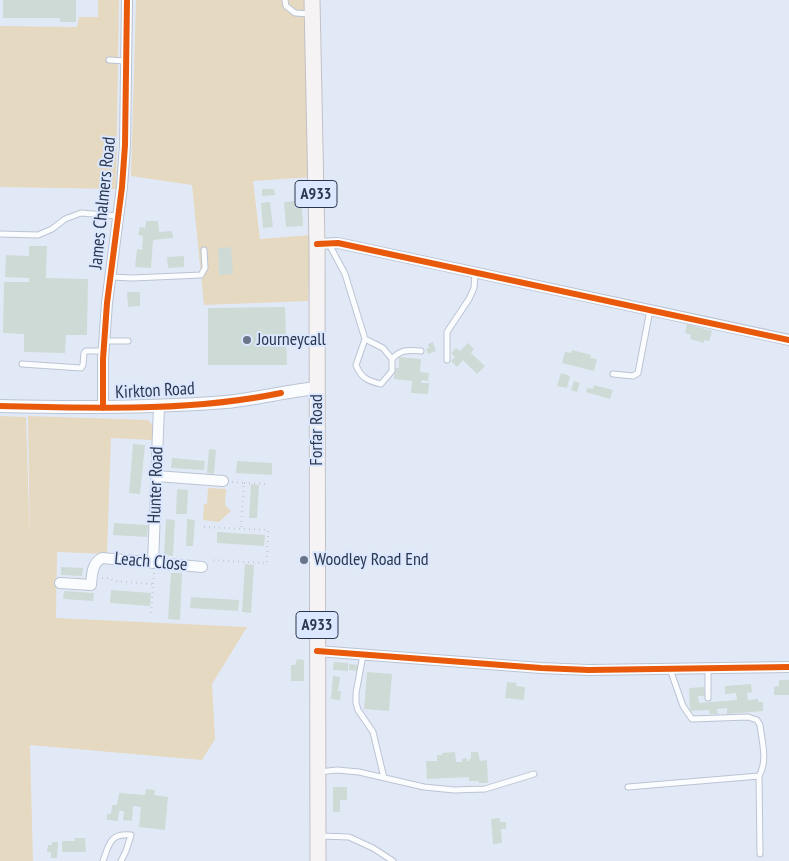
<!DOCTYPE html>
<style>
body{margin:0}
canvas{display:block;background:#e2e9f6}
</style>
<canvas width="789" height="861"></canvas>
<script>
const context = document.querySelector('canvas').getContext('2d');
context.lineJoin = 'round';
function paint(path, color) { context.fillStyle = color; context.fill(path, 'evenodd'); }
function stroke(path, color, width, dash) { context.strokeStyle = color; context.lineWidth = width; context.lineCap = dash ? 'butt' : 'round'; context.setLineDash(dash || []); context.stroke(path); }
function label(font, color, halo, rows, align = 'center') {
  context.font = font + ' "PT Sans Narrow",sans-serif'; context.lineWidth = 4; context.setLineDash([]); context.textBaseline = 'middle'; context.strokeStyle = halo; context.fillStyle = color; for (const [text, x, y, turn = 0] of rows) {
    context.save(); context.translate(x, y); context.rotate((+turn || 0) * Math.PI / 180); context.textAlign = isNaN(turn) ? turn : align; if (halo) context.strokeText(text, 0, 0); context.fillText(text, 0, 0); context.restore();
  }
}
const green = new Path2D(`
 M 98,0 L 119,0 L 116,189 L 0,187 L 0,26 L 77,27 L 79,17 L 98,17 Z
 M 136,0 L 307,0 L 310,177 L 253,181 L 260,239 L 311,235 L 308,301 L 204,305 L 192,185 L 131,176 Z
 M 0,416 L 26,417 L 30,545 L 28,416 L 148,420 L 153,425 L 152,440 L 111,438 L 107,554 L 57,552 L 56,618 L 247,627 L 212,684 L 215,739 L 202,760 L 30,745 L 33,861 L 0,861 Z
 M 208,488 L 226,489 L 225,505 L 231,511 L 219,522 L 203,520 L 204,504 L 207,504 Z`);
const building = new Path2D(`
 M 3,0 L 76,0 L 76,22 L 60,22 L 60,18 L 3,18 Z
 M 262,189 L 274,189 L 275,195 L 262,196 Z
 M 295,201 L 295,208 L 302,207 L 303,226 L 286,227 L 284,202 Z
 M 270,202 L 273,227 L 263,228 L 261,203 Z
 M 146,221 L 158,221 L 159,232 L 172,231 L 173,238 L 153,240 L 151,268 L 135,267 L 137,249 L 142,250 L 143,236 L 138,235 L 140,227 L 145,228 Z
 M 29,246 L 47,246 L 46,278 L 88,279 L 87,335 L 66,335 L 65,353 L 24,352 L 24,334 L 3,333 L 4,282 L 29,282 L 29,278 L 5,277 L 6,255 L 29,256 Z
 M 231,247 L 233,274 L 219,275 L 218,248 Z
 M 184,256 L 184,267 L 168,268 L 167,257 Z
 M 127,292 L 140,292 L 140,306 L 128,307 Z
 M 285,307 L 287,365 L 208,365 L 208,308 Z
 M 687,324 L 712,331 L 709,341 L 704,340 L 704,343 L 690,339 L 691,335 L 685,333 Z
 M 433,342 L 436,351 L 428,354 L 426,349 L 429,348 L 428,344 Z
 M 468,343 L 474,349 L 471,353 L 485,366 L 477,374 L 463,360 L 457,367 L 451,361 L 455,357 L 451,353 L 456,348 L 460,351 Z
 M 572,350 L 591,355 L 590,358 L 597,359 L 594,371 L 562,363 L 565,352 L 571,353 Z
 M 399,357 L 421,359 L 420,372 L 429,373 L 428,381 L 422,380 L 421,383 L 429,383 L 428,394 L 411,393 L 412,381 L 394,379 L 395,368 L 399,368 Z
 M 561,373 L 570,376 L 567,388 L 557,386 Z
 M 574,381 L 580,383 L 577,392 L 571,390 Z
 M 594,385 L 613,390 L 610,399 L 586,392 L 587,388 L 593,389 Z
 M 133,444 L 145,445 L 140,494 L 129,493 Z
 M 209,449 L 216,450 L 214,474 L 207,473 Z
 M 172,458 L 205,461 L 204,470 L 171,468 Z
 M 237,461 L 272,463 L 272,475 L 236,473 Z
 M 251,484 L 259,485 L 257,518 L 249,518 Z
 M 177,489 L 188,490 L 187,514 L 176,514 Z
 M 166,519 L 175,520 L 173,556 L 164,555 Z
 M 187,519 L 195,520 L 193,546 L 186,546 Z
 M 114,523 L 148,525 L 147,537 L 113,535 Z
 M 217,532 L 265,535 L 264,546 L 217,543 Z
 M 245,564 L 254,565 L 251,613 L 242,612 Z
 M 61,567 L 83,568 L 82,576 L 61,575 Z
 M 171,573 L 182,573 L 180,620 L 168,619 Z
 M 111,590 L 151,593 L 150,606 L 110,603 Z
 M 64,591 L 94,593 L 93,601 L 63,599 Z
 M 191,597 L 239,600 L 238,611 L 190,608 Z
 M 297,659 L 304,660 L 304,681 L 291,681 L 291,665 L 295,665 Z
 M 334,662 L 348,663 L 348,671 L 333,670 Z
 M 349,664 L 358,665 L 357,671 L 349,670 Z
 M 367,672 L 392,674 L 389,711 L 364,709 Z
 M 333,676 L 340,677 L 338,691 L 341,691 L 340,700 L 331,699 Z
 M 779,680 L 789,680 L 789,695 L 774,695 L 774,687 L 779,686 Z
 M 507,682 L 517,683 L 516,686 L 525,687 L 524,700 L 505,698 Z
 M 751,684 L 752,692 L 747,693 L 748,700 L 758,699 L 758,702 L 763,702 L 763,711 L 727,714 L 727,708 L 717,709 L 718,714 L 710,714 L 709,710 L 690,711 L 689,688 L 704,687 L 705,696 L 698,696 L 699,703 L 737,700 L 736,693 L 725,694 L 725,686 Z
 M 455,752 L 456,762 L 462,762 L 462,759 L 467,758 L 467,761 L 469,761 L 469,759 L 471,759 L 471,752 L 478,752 L 480,761 L 487,760 L 488,783 L 479,783 L 479,781 L 469,781 L 469,777 L 427,779 L 426,761 L 437,761 L 437,755 L 442,755 L 442,753 Z
 M 333,787 L 347,787 L 347,800 L 340,800 L 340,812 L 333,812 Z
 M 146,789 L 155,790 L 154,795 L 168,797 L 165,830 L 139,827 L 141,807 L 133,806 L 132,821 L 123,820 L 124,811 L 119,811 L 118,821 L 107,820 L 107,814 L 111,814 L 112,805 L 117,805 L 119,793 L 145,795 Z
 M 500,818 L 500,822 L 506,822 L 506,829 L 501,829 L 502,843 L 493,844 L 491,819 Z
 M 74,838 L 85,838 L 86,852 L 62,852 L 62,841 L 75,841 Z
 M 52,842 L 58,842 L 57,858 L 51,858 L 51,852 L 47,852 L 48,845 L 52,845 Z`);
const path = new Path2D(`
 M 232,482 L 244,483 L 241,529
 M 244,483 L 269,484
 M 204,527 L 268,530 L 267,563 L 210,560
 M 102,578 L 110,578 L 114,581 L 153,584 L 151,614
 M 153,584 L 154,572`);
const service = new Path2D(`
 M 285,0 L 286,6 L 295,13 L 310,14
 M 109,60 L 126,61
 M 0,234 L 38,235 L 52,229 L 65,219 L 81,213 L 118,216
 M 329,244 L 345,274 L 365,339 L 383,348 L 392,359 L 392,371 L 381,384 C 368,381 361,378 356,365 L 365,339
 M 110,277 L 133,278 L 201,275 L 205,268 L 204,250
 M 104,341 L 128,341
 M 392,359 C 401,349 408,350 421,351
 M 447,360 L 447,332 L 469,299 L 474,288 L 475,273
 M 22,364 L 81,368 L 83,365 L 84,353 L 86,351 L 103,351
 M 613,374 L 633,376 L 638,373 L 650,310
 M 363,655 L 356,693 L 356,703 L 358,710 L 373,732 L 384,778
 M 708,668 L 708,698
 M 319,772 L 337,770 L 359,772 L 424,787 L 454,790 L 485,789 L 534,774
 M 759,776 L 760,854
 M 628,787 L 759,776 C 768,761 762,742 760,725 L 757,720 L 748,717 L 692,719 L 683,706 L 670,669
 M 321,836 L 349,837 L 373,848 L 393,861
 M 103,861 C 109,844 110,833 131,835 L 126,851 L 121,861`);
const minor = new Path2D(`
 M 317,244 L 338,243 L 789,340
 M 103,408 L 103,359 L 107,303 L 122,187 L 125,145 L 127,0
 M 156,476 L 223,481
 M 153,563 L 159,406
 M 60,583 L 91,585 C 92,574 92,563 102,558 L 202,567
 M 317,651 L 541,668 L 589,670 L 789,667`);
const tertiary = new Path2D(`
 M 0,406 C 76,408 150,408 226,402 C 257,399 286,391 317,388`);
const primary = new Path2D(`
 M 312,0 L 317,244 L 318,861`);
const cycleway = new Path2D(`
 M 317,244 L 338,243 L 789,340
 M 0,406 C 93,408 189,412 281,393
 M 103,408 L 103,359 L 107,303 L 122,187 L 125,145 L 127,0
 M 317,651 L 541,668 L 589,670 L 789,667`);
const markers = [
 [247,340,5,"#6b7589"],
 [304,560,5,"#6b7589"]
];
const shields = [
 [316,194,42],
 [317,625,42]
];
const shieldNames = [
 ["A933",316,194],
 ["A933",317,625]
];
const streetNames = [
 ["James Chalmers Road",103,203,-84],
 ["Kirkton Road",155,391,-3],
 ["Forfar Road",317,430,-90],
 ["Hunter Road",156,485,-88],
 ["Leach Close",151,562,5]
];
const poiNames = [
 ["Journeycall",257,340],
 ["Woodley Road End",314,560]
];
paint(green, '#e6d9c1');
paint(building, '#cedad6');
stroke(service, '#bbc4d4', 7);
stroke(minor, '#bbc4d4', 12);
stroke(tertiary, '#bbc4d4', 14);
stroke(primary, '#c2c0c7', 17);
stroke(path, '#c8cbd2', 2, [1, 4]);
stroke(service, '#fbfcfe', 5);
stroke(minor, '#fbfcfe', 10);
stroke(tertiary, '#fbfcfe', 12);
stroke(primary, '#f6f3f5', 15);
stroke(cycleway, '#e8590c', 6);
for (const [x, y, r, color] of markers) { const dot = new Path2D(); dot.arc(x, y, r, 0, 2 * Math.PI); context.fillStyle = color; context.fill(dot); stroke(dot, '#dae7fe', 2); }
for (const [x, y, w] of shields) { const box = new Path2D(); box.roundRect(x - w / 2, y - 13.5, w, 27, 4); context.fillStyle = '#dae7fe'; context.fill(box); stroke(box, '#2b374e', 1); }
label('bold 16px', '#2b374e', null, shieldNames);
label('18px', '#2b374e', '#dae7fe', streetNames);
label('18px', '#2b374e', '#dae7fe', poiNames, 'left');
</script>
